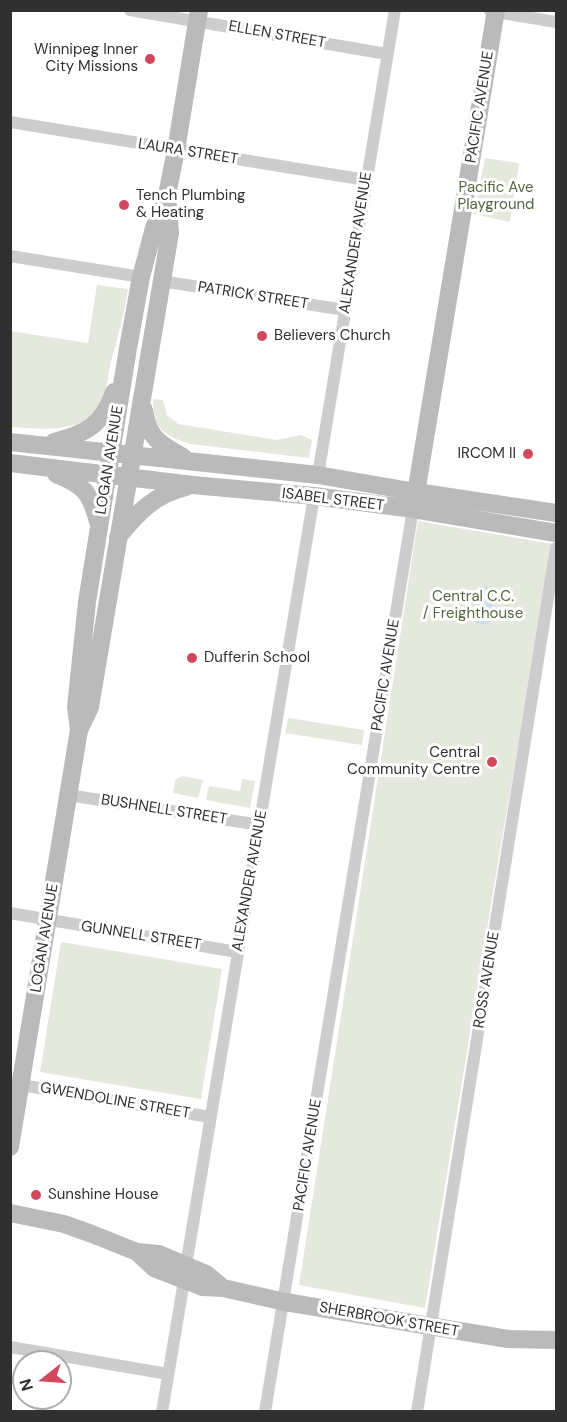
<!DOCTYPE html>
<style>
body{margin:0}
#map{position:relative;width:567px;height:1422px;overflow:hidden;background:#fff;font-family:"DM Sans",sans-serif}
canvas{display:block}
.frame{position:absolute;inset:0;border:12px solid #303030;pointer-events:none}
.north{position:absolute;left:12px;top:1350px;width:60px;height:60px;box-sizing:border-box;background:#fff;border:2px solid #acacac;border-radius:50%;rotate:253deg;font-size:16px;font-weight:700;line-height:24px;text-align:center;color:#303030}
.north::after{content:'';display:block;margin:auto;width:21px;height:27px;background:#d1485e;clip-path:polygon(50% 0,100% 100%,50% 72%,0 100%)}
</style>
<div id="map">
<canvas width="567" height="1422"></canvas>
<div class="frame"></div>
<div class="north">N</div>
</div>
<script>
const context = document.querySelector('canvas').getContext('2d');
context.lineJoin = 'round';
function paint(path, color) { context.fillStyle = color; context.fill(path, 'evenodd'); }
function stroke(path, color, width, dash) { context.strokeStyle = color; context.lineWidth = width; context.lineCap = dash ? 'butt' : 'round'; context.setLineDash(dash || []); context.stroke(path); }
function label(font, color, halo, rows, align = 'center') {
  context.font = font + ' "DM Sans",sans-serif'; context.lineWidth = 6; context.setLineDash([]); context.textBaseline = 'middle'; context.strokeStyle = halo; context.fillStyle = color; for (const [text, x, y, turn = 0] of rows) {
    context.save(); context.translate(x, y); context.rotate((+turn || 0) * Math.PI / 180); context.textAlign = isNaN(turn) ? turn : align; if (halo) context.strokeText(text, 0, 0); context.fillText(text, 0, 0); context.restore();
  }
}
const green = new Path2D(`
 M 485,158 L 519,163 L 510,222 L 474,214 Z
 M 97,285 L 128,289 C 124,317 117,339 110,366 C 108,376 107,387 103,397 C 88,436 44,429 11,427 L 10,331 L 88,343 Z
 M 153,399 L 163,400 L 167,415 L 178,424 L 277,440 L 301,435 L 312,440 L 309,458 L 191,444 C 164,436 153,429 153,399 Z
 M 418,521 L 553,544 L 500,850 L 425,1308 L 299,1285 Z
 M 288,718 L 364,730 L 362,745 L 285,733 Z
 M 182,776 L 203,780 L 198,798 L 173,793 L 175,780 Z
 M 242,779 L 255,781 L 250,808 L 206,800 L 209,786 L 240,791 Z
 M 61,942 L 222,969 L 201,1099 L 40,1072 Z`);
const water = new Path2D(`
 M 480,586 L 495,588 L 489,625 L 475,623 Z`);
const street = new Path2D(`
 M 130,10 L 387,54
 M 490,11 L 556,22
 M 10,122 L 366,180
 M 10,256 L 141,277
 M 161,281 L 345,310
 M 318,475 L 395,10
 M 68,795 L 260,825
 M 10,913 L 237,952
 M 21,1085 L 210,1117
 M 186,1266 L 314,496
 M 10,1347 L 168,1374
 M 162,1412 L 184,1281
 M 265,1412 L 413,509
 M 417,1412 L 556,548`);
const secondary = new Path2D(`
 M 144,410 C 148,438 160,444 183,457
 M 10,442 L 318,475 L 416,492 L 556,513
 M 54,442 C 85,434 103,425 114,392
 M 10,463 L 193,485 L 314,496 L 413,509 L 556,533
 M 56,474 C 84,485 91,493 98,522
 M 414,505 L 496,10
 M 118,537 C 137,513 155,494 186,487
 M 79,730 L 76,707 L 87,602 L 128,348 L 141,277 L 154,228 L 167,195 L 176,150 L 199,10
 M 10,1147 L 79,730 L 90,707 L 170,233 L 167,195
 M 10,1213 L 64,1224 L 92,1234 L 137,1252 L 154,1268 L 203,1287 L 223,1288 L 285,1302 L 508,1339 L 556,1340
 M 137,1252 L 159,1254 L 206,1274 L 223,1288`);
const markers = [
 [150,59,6,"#d1485e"],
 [124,205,6,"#d1485e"],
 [262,336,6,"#d1485e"],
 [528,454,6,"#d1485e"],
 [192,658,6,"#d1485e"],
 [492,762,6,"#d1485e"],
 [36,1195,6,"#d1485e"]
];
const streetNames = [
 ["ELLEN STREET",277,35,10],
 ["PACIFIC AVENUE",480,107,-81],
 ["LAURA STREET",188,152,9],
 ["ALEXANDER AVENUE",356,243,-81],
 ["PATRICK STREET",253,296,9],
 ["LOGAN AVENUE",110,460,-81],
 ["ISABEL STREET",333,500,7],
 ["PACIFIC AVENUE",386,675,-81],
 ["BUSHNELL STREET",164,810,9],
 ["ALEXANDER AVENUE",250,881,-80],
 ["GUNNELL STREET",141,936,9],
 ["LOGAN AVENUE",45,938,-81],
 ["ROSS AVENUE",487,980,-81],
 ["GWENDOLINE STREET",115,1101,10],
 ["PACIFIC AVENUE",308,1155,-81],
 ["SHERBROOK STREET",389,1320,10]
];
const poiNames = [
 ["Winnipeg Inner",138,50,"right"],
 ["City Missions",138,67,"right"],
 ["Tench Plumbing",136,196],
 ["& Heating",136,213],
 ["Believers Church",274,336],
 ["IRCOM II",516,454,"right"],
 ["Dufferin School",204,658],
 ["Central",480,753,"right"],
 ["Community Centre",480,770,"right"],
 ["Sunshine House",48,1195]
];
const parkNames = [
 ["Pacific Ave",496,188],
 ["Playground",496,205],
 ["Central C.C.",473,597],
 ["/ Freighthouse",473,614]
];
paint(green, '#e4e8dd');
paint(water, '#cbdfe7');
stroke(street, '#cdcdcd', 12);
stroke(secondary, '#bababa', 18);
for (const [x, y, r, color] of markers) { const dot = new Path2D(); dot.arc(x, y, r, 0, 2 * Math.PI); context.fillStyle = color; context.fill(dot); stroke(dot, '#fff', 2); }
label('15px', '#303030', '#fff', streetNames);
label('15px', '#303030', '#fff', poiNames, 'left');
label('15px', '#566742', '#fff', parkNames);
</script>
